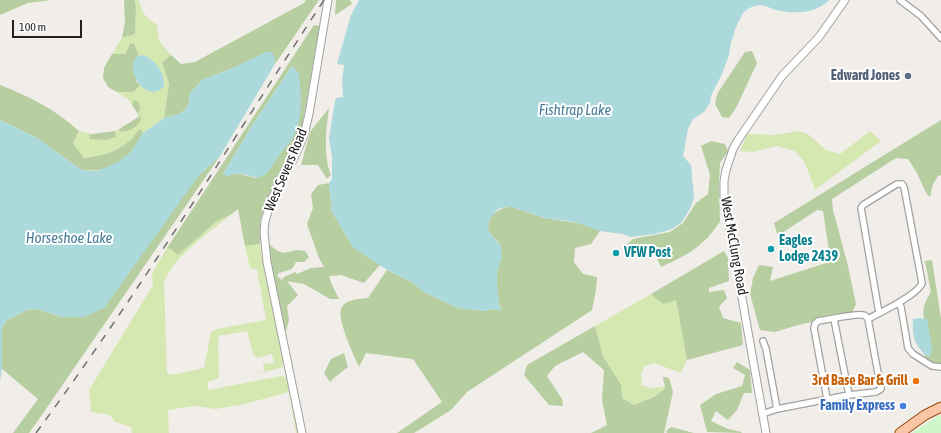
<!DOCTYPE html>
<style>
body{margin:0}
#map{position:relative;width:941px;height:433px;overflow:hidden;background:#f1ede9;font-family:"Asap Condensed",sans-serif}
canvas{display:block}
.scale{position:absolute;left:12px;top:20px;width:70px;height:18px;box-sizing:border-box;border:2px solid #212121;border-top:0;padding-left:5px;font-size:12px;line-height:14px;white-space:nowrap;color:#212121;-webkit-text-stroke:3px #fff;paint-order:stroke}
</style>
<div id="map">
<canvas width="941" height="433"></canvas>
<div class="scale">100 m</div>
</div>
<script>
const context = document.querySelector('canvas').getContext('2d');
context.lineJoin = 'round';
function paint(path, color) { context.fillStyle = color; context.fill(path, 'evenodd'); }
function stroke(path, color, width, dash) { context.strokeStyle = color; context.lineWidth = width; context.lineCap = dash ? 'butt' : 'round'; context.setLineDash(dash || []); context.stroke(path); }
function label(font, color, halo, rows, align = 'center') {
  context.font = font + ' "Asap Condensed",sans-serif'; context.lineWidth = 4; context.setLineDash([]); context.textBaseline = 'middle'; context.strokeStyle = halo; context.fillStyle = color; for (const [text, x, y, turn = 0] of rows) {
    context.save(); context.translate(x, y); context.rotate((+turn || 0) * Math.PI / 180); context.textAlign = isNaN(turn) ? turn : align; if (halo) context.strokeText(text, 0, 0); context.fillText(text, 0, 0); context.restore();
  }
}
const grass = new Path2D(`
 M 135,0 L 139,0 C 142,14 145,16 157,25 L 159,41 L 171,55 L 162,62 L 169,84 L 164,118 L 143,133 L 141,129 C 135,132 134,138 128,142 C 115,153 100,156 84,158 L 73,143 L 79,131 L 92,134 L 89,135 L 116,134 L 115,131 L 119,129 L 121,132 L 140,116 L 137,117 L 139,111 L 132,103 L 132,105 L 129,100 L 117,92 L 134,92 L 140,85 L 145,90 L 145,55 L 139,56 L 134,43 L 130,44 L 125,54 L 112,54 L 122,38 L 135,34 L 136,8 Z
 M 799,131 L 808,134 L 826,150 L 840,154 L 870,131 L 881,141 L 815,190 L 805,163 L 795,151 L 777,146 L 753,152 L 740,151 L 747,134 L 775,135 Z
 M 230,215 C 209,233 174,256 164,282 L 167,373 L 172,375 L 204,368 L 211,332 L 217,329 L 266,320 L 257,270 L 250,268 L 245,246 L 260,244 L 263,264 L 281,347 C 279,356 287,359 281,368 L 255,374 L 264,371 L 263,364 L 274,363 L 272,354 L 257,358 L 253,354 L 247,331 L 219,336 L 218,340 L 219,378 L 208,382 L 208,390 L 281,376 L 285,377 L 288,381 L 299,433 L 296,433 L 289,392 L 245,404 L 216,409 L 195,406 L 168,410 L 169,433 L 132,433 L 131,427 L 115,422 L 110,415 L 91,412 L 89,390 L 153,285 L 152,273 L 167,248 L 171,249 L 179,254 L 217,220 Z
 M 651,294 L 663,304 L 676,299 L 687,360 L 681,373 L 654,363 L 645,366 L 641,374 L 642,380 L 641,385 L 652,388 L 665,387 L 662,392 L 634,405 L 622,398 L 621,385 L 603,356 L 595,326 Z`);
const forest = new Path2D(`
 M 0,0 L 51,0 L 28,3 L 0,15 Z
 M 124,0 L 135,0 L 136,8 L 135,34 L 122,38 L 125,22 Z
 M 306,0 L 319,0 L 275,64 L 275,58 L 233,68 L 202,80 L 190,93 L 189,102 L 186,109 L 179,114 L 164,118 L 169,84 L 162,62 L 171,55 L 181,64 L 195,62 L 304,3 Z
 M 336,0 L 350,0 L 352,4 L 335,15 Z
 M 314,25 L 320,26 L 300,138 L 279,174 L 267,199 L 260,221 L 260,244 L 245,246 L 238,209 L 230,215 L 217,221 L 178,255 L 171,249 L 167,248 ZM 292,66 L 290,142 L 280,153 L 274,163 L 255,178 L 241,174 L 223,174 L 253,124 Z
 M 134,43 L 139,56 L 136,58 L 136,81 L 140,85 L 134,92 L 117,92 L 108,87 L 103,78 L 104,68 L 112,54 L 125,54 L 130,44 Z
 M 752,51 L 757,63 L 736,108 L 729,118 L 722,117 L 715,104 L 717,94 L 745,52 Z
 M 0,85 C 29,96 56,110 79,131 L 73,143 L 84,158 C 100,156 115,153 128,142 C 134,138 135,132 141,129 L 143,133 C 139,139 136,146 131,152 C 119,166 97,174 80,169 L 37,138 L 0,120 Z
 M 134,100 L 139,102 L 140,109 L 138,114 L 132,105 Z
 M 329,108 C 326,129 323,155 331,175 L 327,179 L 318,165 L 301,165 L 310,132 Z
 M 140,116 L 141,118 C 139,127 130,131 121,132 L 119,129 Z
 M 941,120 L 941,175 L 938,176 L 933,184 L 930,197 L 926,193 L 917,173 L 908,159 L 896,158 L 832,199 L 833,210 L 847,262 L 856,304 L 852,313 L 798,325 L 775,332 L 760,330 L 750,294 L 753,278 L 759,265 L 773,267 L 770,281 L 826,263 L 830,257 L 823,211 L 817,210 L 779,235 L 777,233 L 774,223 Z
 M 115,131 L 116,137 L 106,140 L 90,139 L 89,135 L 92,134 Z
 M 711,141 L 725,144 L 728,151 L 720,163 L 719,183 L 720,222 C 715,228 710,236 704,241 C 692,253 676,260 661,267 L 653,251 L 626,245 L 633,239 L 670,232 L 683,223 L 696,203 L 708,194 L 710,175 L 701,146 Z
 M 220,156 L 37,422 L 29,433 L 13,433 L 38,399 L 2,369 L 2,328 L 7,320 L 27,310 L 37,309 L 62,317 L 84,317 L 199,175 Z
 M 329,183 L 332,212 L 353,247 L 380,265 L 364,283 L 341,275 L 329,276 L 332,285 L 339,299 L 330,299 L 304,284 L 287,281 L 298,295 L 287,306 L 289,320 L 285,334 L 268,248 L 269,244 C 287,261 287,247 305,251 L 309,257 L 304,262 L 296,262 L 292,269 L 279,273 L 277,276 L 282,280 L 284,277 L 295,272 L 297,274 L 311,268 L 324,267 L 319,258 L 307,224 L 313,208 L 311,194 L 318,185 Z
 M 509,206 L 545,218 L 584,224 L 600,231 L 591,244 L 575,248 L 574,262 L 583,274 L 597,277 L 596,290 L 592,310 L 467,392 L 451,410 L 414,433 L 397,433 L 442,402 L 413,359 L 366,353 L 359,367 C 354,356 335,316 342,307 C 347,299 359,299 368,298 L 387,270 L 412,282 L 424,292 L 458,308 L 482,311 L 495,309 L 498,310 L 501,309 C 497,299 496,283 497,272 C 498,264 502,257 501,248 C 499,238 487,236 488,225 C 489,214 500,209 509,206 Z
 M 724,251 L 728,258 L 729,281 L 709,288 L 709,292 L 724,290 L 727,298 L 719,307 L 723,318 L 741,323 L 743,345 L 687,360 L 676,300 L 663,304 L 651,294 Z
 M 932,260 L 941,319 L 941,363 L 935,363 L 924,359 L 925,355 L 930,356 L 927,320 L 924,319 C 922,307 925,302 931,292 L 925,261 Z
 M 595,326 L 603,356 L 621,385 L 622,398 L 634,405 C 640,402 663,395 665,387 C 665,384 663,380 663,377 L 669,378 L 673,392 L 664,433 L 591,433 L 607,425 L 602,400 L 604,370 L 583,352 L 555,366 L 547,376 L 562,399 L 563,406 L 549,405 L 524,375 L 527,365 Z
 M 344,353 L 348,367 L 335,377 L 330,382 L 324,373 L 331,359 Z
 M 737,362 L 750,370 L 752,393 L 744,393 L 737,410 L 728,420 L 716,411 L 711,421 L 728,429 L 742,432 L 741,433 L 707,432 L 700,405 L 716,394 L 742,386 L 745,375 L 733,368 Z
 M 671,427 L 694,433 L 667,433 L 666,431 Z`);
const park = new Path2D(`
 M 941,415 L 941,433 L 912,433 L 937,417 Z`);
const water = new Path2D(`
 M 359,0 L 829,0 C 816,14 794,14 776,10 C 771,9 766,5 761,5 C 755,5 748,8 744,12 C 740,17 737,26 734,32 L 734,35 L 731,42 L 729,55 L 722,74 L 711,96 L 710,103 L 704,112 L 693,119 L 688,129 L 683,156 L 691,165 L 694,197 L 691,207 L 682,222 L 672,229 L 655,234 L 631,237 L 622,234 L 600,231 L 575,222 L 545,218 L 509,206 L 498,209 L 492,216 L 488,224 L 489,232 L 501,246 L 502,257 L 497,271 L 497,285 L 499,305 L 501,309 L 500,311 L 495,309 L 482,311 L 458,308 L 424,292 L 412,282 L 387,270 L 353,247 L 332,212 L 329,183 L 332,179 L 332,158 L 329,138 L 335,101 L 336,98 L 343,97 L 342,80 L 344,65 L 337,64 L 351,15 Z
 M 266,52 L 272,52 L 275,58 L 275,64 L 220,156 L 199,175 L 104,308 L 84,317 L 62,317 L 37,309 L 27,310 L 7,320 L 2,328 L 2,369 L 0,381 L 0,120 L 37,138 L 80,169 L 88,171 L 96,171 L 105,168 L 118,162 L 131,152 L 143,133 L 164,118 L 179,114 L 186,109 L 189,102 L 190,93 L 202,80 L 233,68 Z
 M 144,55 C 156,61 165,73 164,86 C 144,109 117,56 144,55 Z
 M 292,66 L 299,73 C 301,95 304,123 290,142 C 286,147 281,151 278,157 C 274,163 268,175 260,177 C 254,179 248,174 242,174 C 237,173 231,176 227,176 L 223,174 L 253,124 Z
 M 919,318 L 927,319 L 932,349 L 930,356 L 925,355 C 914,342 912,337 913,319 Z`);
const minor = new Path2D(`
 M 900,0 L 921,16 L 941,38
 M 898,303 L 901,307 L 908,348 L 913,354 L 932,366 L 941,367
 M 834,319 L 849,395
 M 868,319 C 881,312 918,295 922,283 L 904,187 L 902,184 L 897,184 L 863,205 L 861,208 L 879,313
 M 763,341 L 766,349 L 777,409
 M 762,414 L 777,409 L 849,395 L 876,392 L 881,389 L 868,319 C 866,317 866,315 863,315 C 854,313 829,320 818,321 L 815,324 L 814,328 L 827,399`);
const tertiary = new Path2D(`
 M 302,433 L 267,262 L 264,232 L 265,221 L 272,198 L 295,156 L 304,135 L 309,114 L 328,0
 M 766,433 L 724,197 L 724,181 L 726,170 L 733,149 L 738,140 L 782,76 L 819,37 L 845,0`);
const primary = new Path2D(`
 M 900,433 L 925,415 L 941,407`);
const rail = new Path2D(`
 M 36,433 C 139,293 229,145 324,0`);
const markers = [
 [908,76,4,"#5c6f8a"],
 [771,249,4,"#0f9aa8"],
 [616,253,4,"#0f9aa8"],
 [916,381,4,"#e8710a"],
 [903,406,4,"#3f7fe0"]
];
const serviceNames = [
 ["Edward Jones",900,76]
];
const streetNames = [
 ["West Severs Road",286,170,-67],
 ["West McClung Road",734,246,80]
];
const cultureNames = [
 ["Eagles",779,241],
 ["Lodge 2439",779,257],
 ["VFW Post",624,253]
];
const foodNames = [
 ["3rd Base Bar & Grill",908,381]
];
const shopNames = [
 ["Family Express",895,406]
];
const waterNames = [
 ["Fishtrap Lake",575,110],
 ["Horseshoe Lake",69,238]
];
paint(grass, '#d6e8b2');
paint(forest, '#b6cea0');
paint(park, '#cef7c9');
paint(water, '#acdadc');
stroke(minor, '#a2a2a2', 8);
stroke(tertiary, '#a2a2a2', 9);
stroke(primary, '#974d08', 11);
stroke(minor, '#fff', 5.5);
stroke(tertiary, '#fff', 7);
stroke(primary, '#f8c6a7', 9);
stroke(rail, '#6f6f6f', 1.5, [8, 8]);
for (const [x, y, r, color] of markers) { const dot = new Path2D(); dot.arc(x, y, r, 0, 2 * Math.PI); context.fillStyle = color; context.fill(dot); stroke(dot, '#fff', 1.5); }
label('bold 14px', '#4e5e75', '#fff', serviceNames, 'right');
label('14px', '#212121', '#fff', streetNames);
label('bold 14px', '#0d838f', '#fff', cultureNames, 'left');
label('bold 14px', '#c56008', '#fff', foodNames, 'right');
label('bold 14px', '#366cbe', '#fff', shopNames, 'right');
label('italic 15px', '#477d96', '#fff', waterNames);
</script>
